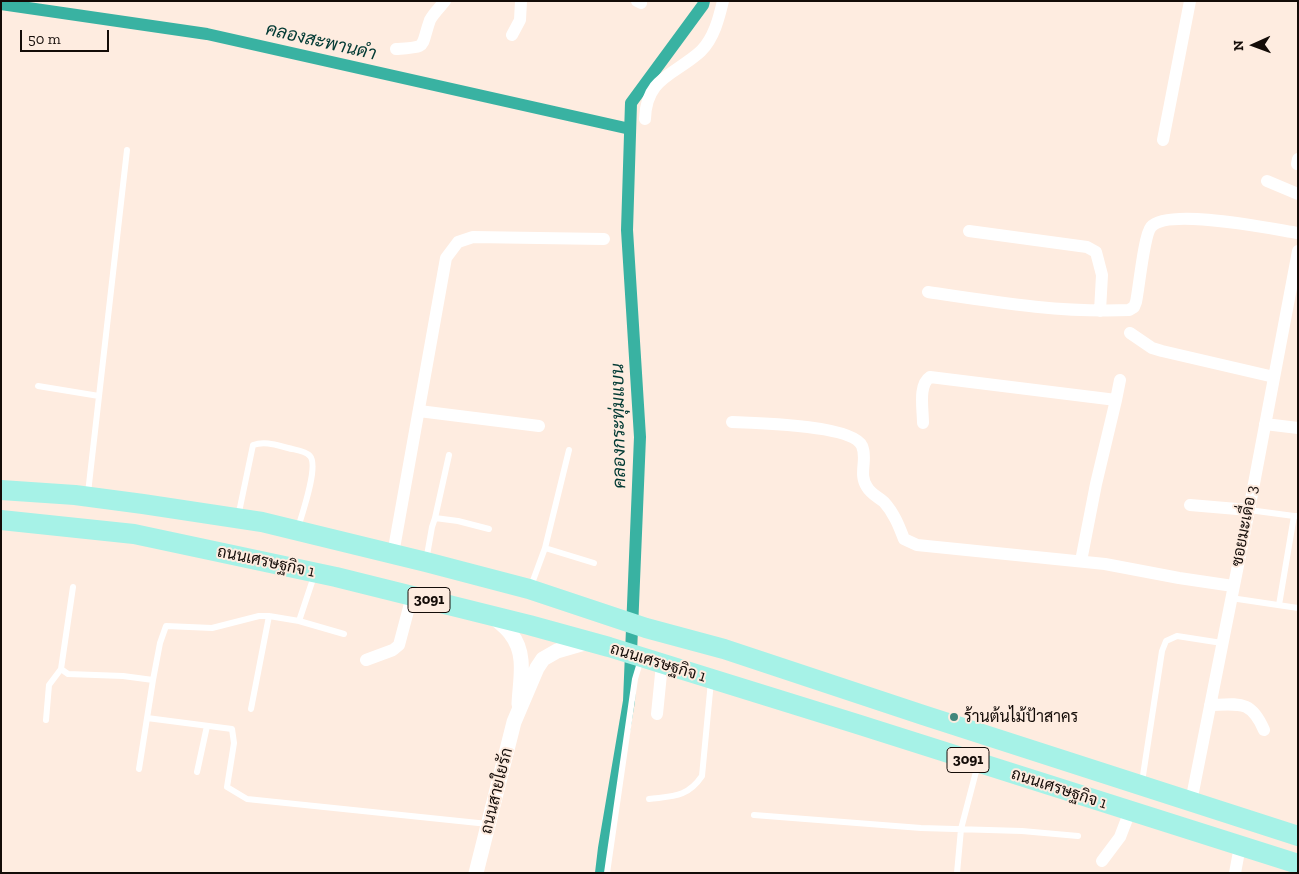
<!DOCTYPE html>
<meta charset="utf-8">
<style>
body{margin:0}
#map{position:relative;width:1299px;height:874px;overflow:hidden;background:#feece0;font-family:"Zilla Slab",serif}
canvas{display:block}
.frame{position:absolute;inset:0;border:2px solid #140c08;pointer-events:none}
.north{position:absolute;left:1229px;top:20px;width:50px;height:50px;-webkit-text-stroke:4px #feece0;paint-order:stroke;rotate:268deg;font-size:14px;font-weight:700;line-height:20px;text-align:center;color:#140c08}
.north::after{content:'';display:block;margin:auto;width:18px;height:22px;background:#140c08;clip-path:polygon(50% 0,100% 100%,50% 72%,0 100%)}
.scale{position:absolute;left:20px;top:30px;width:89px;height:22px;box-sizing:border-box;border:2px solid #140c08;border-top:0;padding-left:6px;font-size:15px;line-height:18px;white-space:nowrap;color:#140c08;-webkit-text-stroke:4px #feece0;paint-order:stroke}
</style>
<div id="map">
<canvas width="1299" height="874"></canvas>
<div class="frame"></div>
<div class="north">N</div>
<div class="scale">50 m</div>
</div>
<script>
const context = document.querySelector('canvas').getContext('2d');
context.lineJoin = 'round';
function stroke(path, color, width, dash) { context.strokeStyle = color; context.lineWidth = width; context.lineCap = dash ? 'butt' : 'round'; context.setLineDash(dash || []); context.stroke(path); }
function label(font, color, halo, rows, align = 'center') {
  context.font = font + ' "Zilla Slab",Sarabun,serif'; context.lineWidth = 4; context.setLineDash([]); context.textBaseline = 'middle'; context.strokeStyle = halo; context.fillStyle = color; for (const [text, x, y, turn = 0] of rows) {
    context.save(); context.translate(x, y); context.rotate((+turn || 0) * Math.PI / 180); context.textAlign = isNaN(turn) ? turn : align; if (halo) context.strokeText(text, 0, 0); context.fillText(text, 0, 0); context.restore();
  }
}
const canal = new Path2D(`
 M 1,4 L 207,34 L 630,129
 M 601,873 L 604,848 L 629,701 L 640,437 L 627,230 L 631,103 L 703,5 L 704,1`);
const service = new Path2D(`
 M 38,386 L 99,396
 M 88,493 L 127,150
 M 1249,510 L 1294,516
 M 238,517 L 253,445 C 265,441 276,445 288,448 C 295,450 305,450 310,456 C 319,466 302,514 298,528
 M 435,518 L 449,455
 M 545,548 L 594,563
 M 426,561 L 432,527 L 435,518 L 458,521 L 489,529
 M 531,586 L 545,548 L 569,450
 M 73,587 L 61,669 L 68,674 L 123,676 L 153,680 L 160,643 L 166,626 L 212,628 L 259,616 L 269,616 L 299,621 L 314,576
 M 1231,598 L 1298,608
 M 1279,605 L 1294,516 L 1298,516
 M 299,621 L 344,634
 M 251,709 L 269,616
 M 147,718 L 232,729 L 234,743 L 227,787 L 247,799 L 488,824
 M 46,720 L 49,685 L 61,669
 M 139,769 L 153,680
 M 197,772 L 207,726
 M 1142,782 L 1162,651 L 1166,641 L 1177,636 L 1222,643
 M 649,799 C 672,796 687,798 702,776 L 711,681
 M 754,815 L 921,828 L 1022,831 L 1078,836
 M 607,873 L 635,679 L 641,659
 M 957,873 L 961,829 L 978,764`);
const minor = new Path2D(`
 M 637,1 L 641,3
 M 512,35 L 520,20 L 521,1
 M 396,49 C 429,47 420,48 430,20 C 433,14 440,7 445,1
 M 645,119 C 646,77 675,75 701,51 C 714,38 719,18 723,1
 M 1163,140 L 1190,1
 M 1297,164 L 1298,159
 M 1267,181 L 1298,194
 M 969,231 L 1087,247 L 1096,252 L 1102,275 L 1100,311
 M 928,292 C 995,302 1061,313 1129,310 L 1134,307 L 1136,302 C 1139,288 1144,235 1151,227 C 1168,207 1272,229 1298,233
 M 1130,333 L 1152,348 L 1162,351 L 1274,377
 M 1116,400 L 1120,380
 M 419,411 L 539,426
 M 732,422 C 755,423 853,425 862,446 C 868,459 858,474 867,487 C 871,494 878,497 884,502 C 894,513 899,526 904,539 L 917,545 L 1105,564 L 1179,578 L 1233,586
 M 923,423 C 923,409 918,385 930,377 L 1116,400 L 1096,484 L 1081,561
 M 1265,424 L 1298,428
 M 1190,505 L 1249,510
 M 393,554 L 446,258 L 458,242 L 473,237 L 604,239
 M 366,660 L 393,650 L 399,645 L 412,596
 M 1210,705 C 1240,704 1251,700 1264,730
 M 657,714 L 662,664
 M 1191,802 L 1249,510 L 1298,251
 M 1102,861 L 1120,837 L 1130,811
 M 1235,873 L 1240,846`);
const tertiary = new Path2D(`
 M 493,617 C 499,622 506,627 511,634 C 527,654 520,680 519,704
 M 476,873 L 514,722 L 537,668 L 543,659 L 557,651 L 588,642`);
const primary = new Path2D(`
 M 1,490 L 75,495 L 143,504 L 262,522 L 426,562 L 529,589 L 646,628 L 724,649 L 923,715 L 1298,836
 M 1,520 L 134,534 L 336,577 L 529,625 L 609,647 L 857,724 L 1298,864`);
const markers = [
 [954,717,5,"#42877c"]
];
const shields = [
 [429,600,42],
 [968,760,42]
];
const shieldNames = [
 ["3091",429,600],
 ["3091",968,760]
];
const streetNames = [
 ["ซอยมะเดื่อ 3",1245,526,-79],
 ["ถนนเศรษฐกิจ 1",266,562,12],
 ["ถนนเศรษฐกิจ 1",658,663,17],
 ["ถนนเศรษฐกิจ 1",1059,789,18],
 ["ถนนสายใยรัก",497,791,-76]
];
const poiNames = [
 ["ร้านต้นไม้ป้าสาคร",964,717]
];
const waterNames = [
 ["คลองสะพานดำ",321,42,13],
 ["คลองกระทุ่มแบน",619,426,-91]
];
stroke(canal, '#39b2a2', 12);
stroke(service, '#fff', 6);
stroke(minor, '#fff', 12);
stroke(tertiary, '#fff', 15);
stroke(primary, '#a6f2e7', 20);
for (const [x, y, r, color] of markers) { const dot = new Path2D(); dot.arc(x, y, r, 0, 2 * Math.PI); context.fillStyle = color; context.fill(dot); stroke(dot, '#feece0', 2); }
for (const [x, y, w] of shields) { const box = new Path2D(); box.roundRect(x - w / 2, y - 12.5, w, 25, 4); context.fillStyle = '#feece0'; context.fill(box); stroke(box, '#140c08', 1); }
label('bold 15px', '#140c08', null, shieldNames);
label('16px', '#140c08', '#feece0', streetNames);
label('16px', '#140c08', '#feece0', poiNames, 'left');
label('italic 18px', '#003933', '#feece0', waterNames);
</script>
